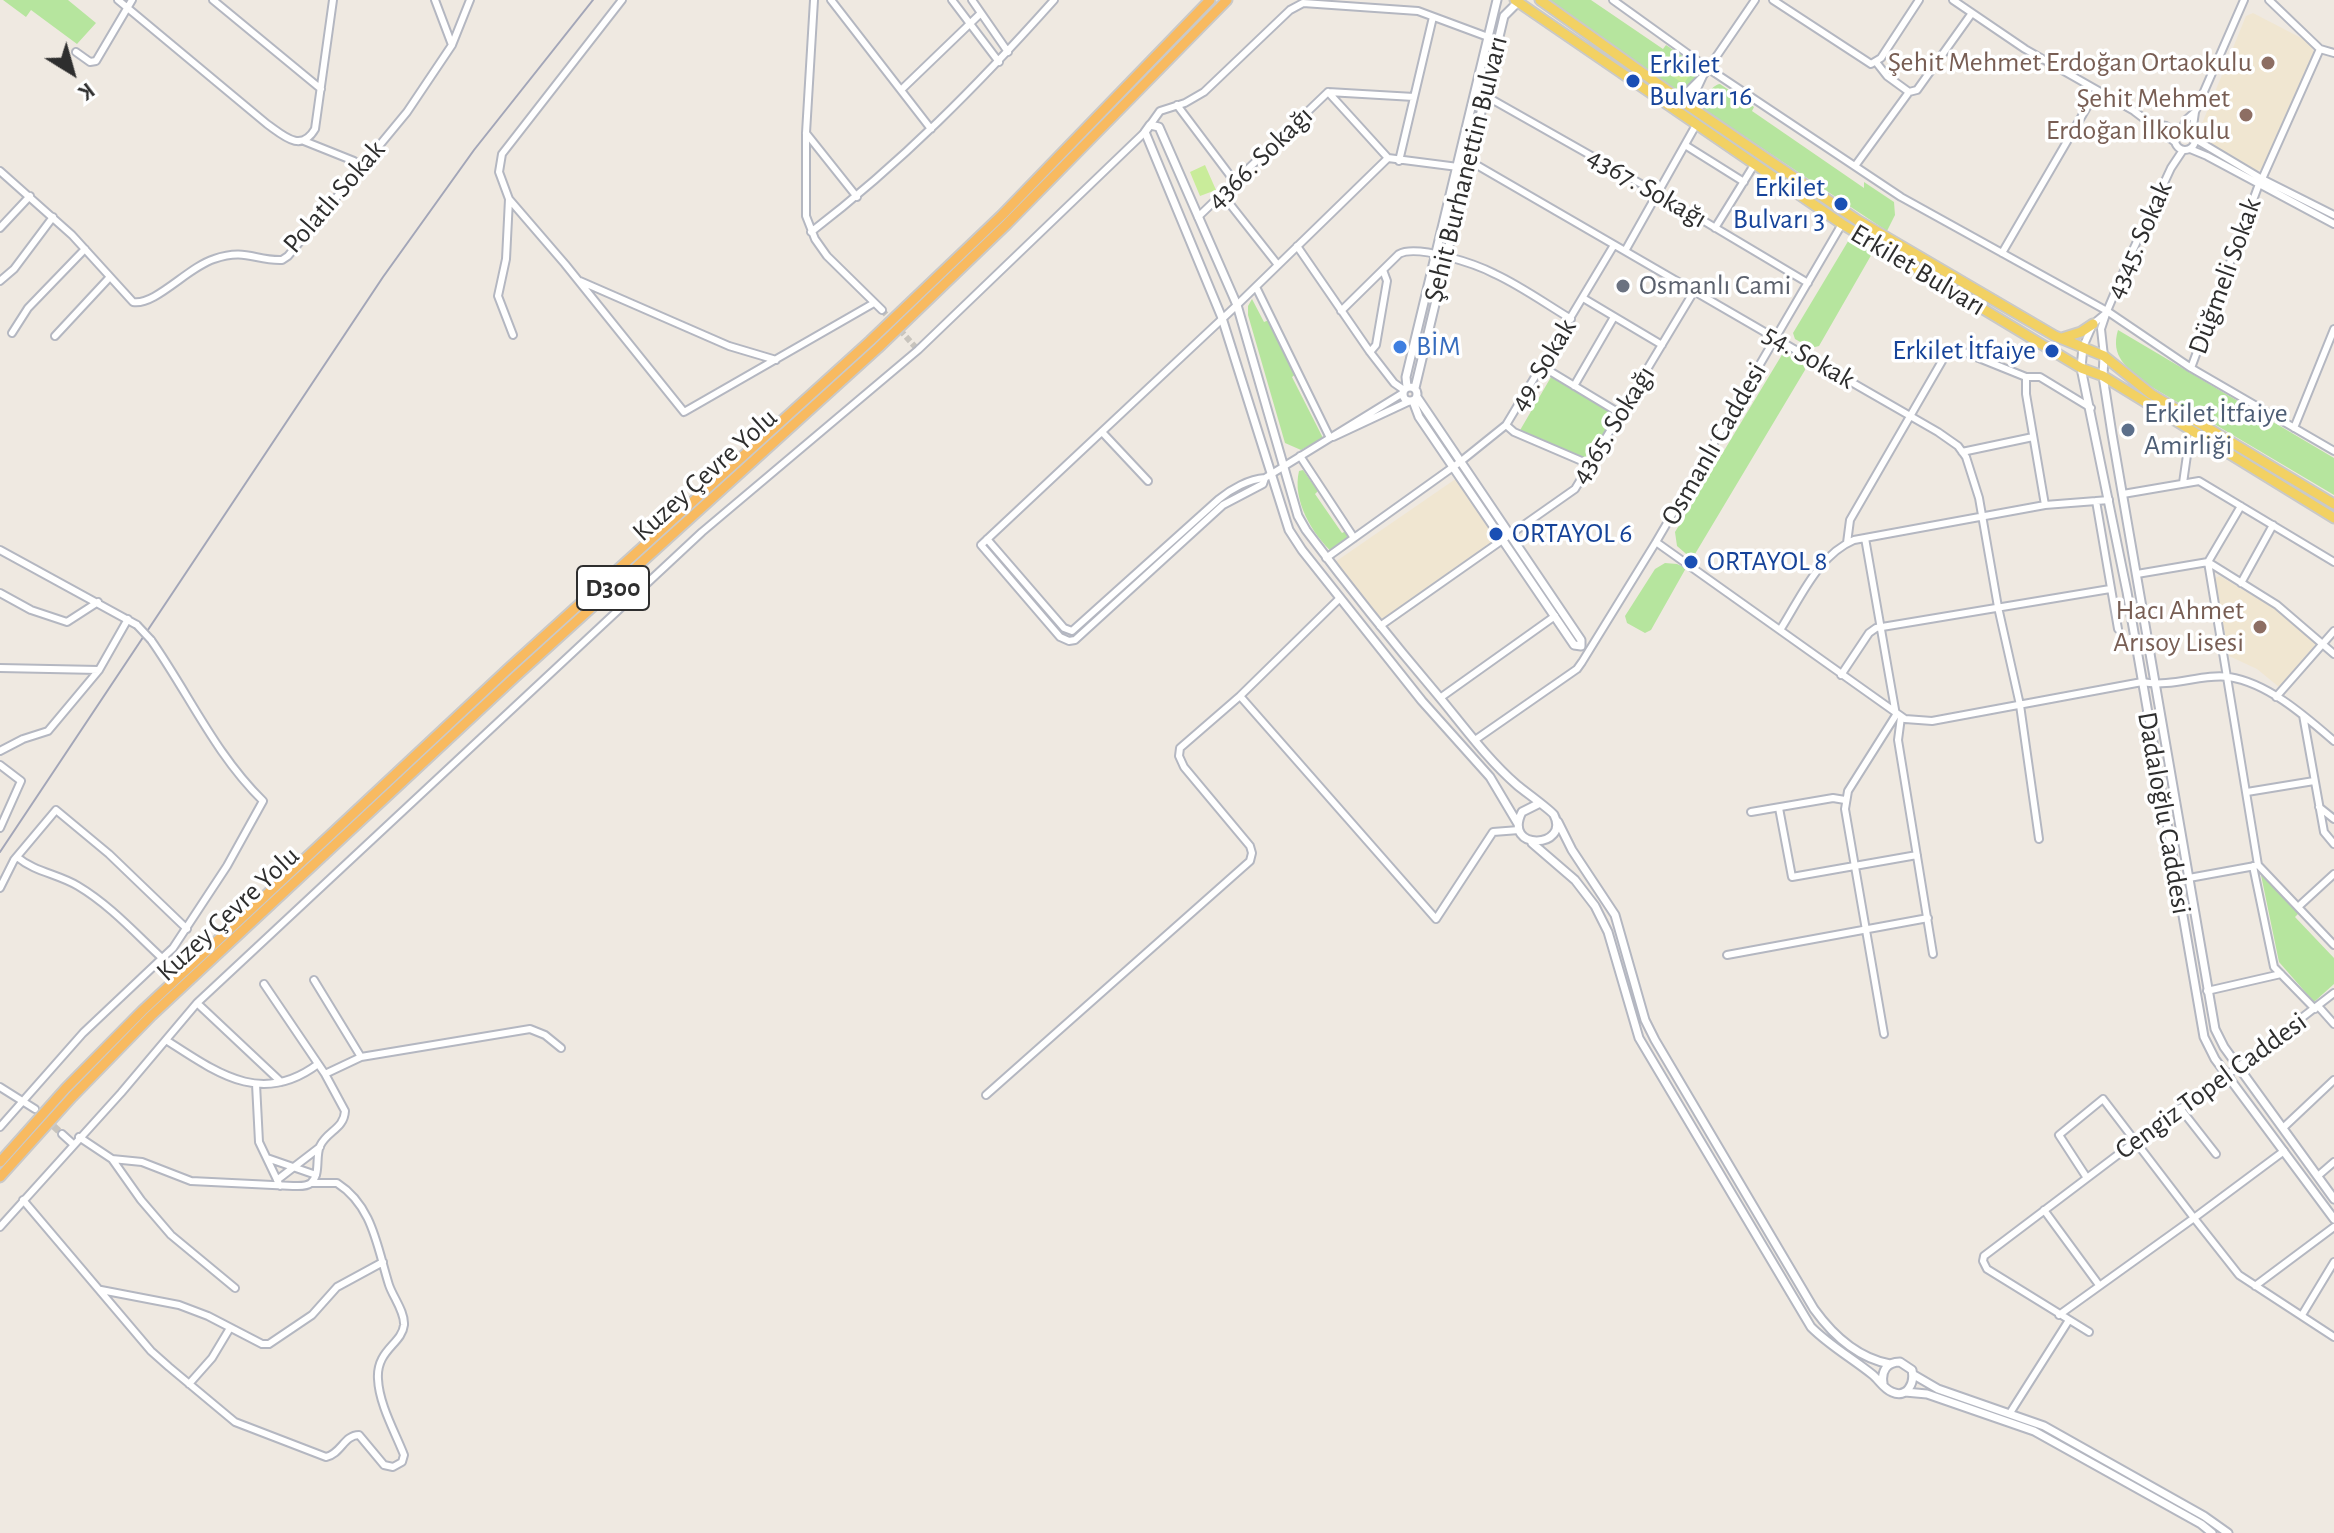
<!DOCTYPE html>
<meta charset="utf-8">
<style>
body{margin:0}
#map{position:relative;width:2334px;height:1533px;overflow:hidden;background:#efe9e1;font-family:"Alegreya Sans",sans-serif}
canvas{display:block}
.north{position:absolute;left:32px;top:32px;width:80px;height:80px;-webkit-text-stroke:6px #fff;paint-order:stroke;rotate:143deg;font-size:22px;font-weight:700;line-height:32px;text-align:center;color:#2e2e2e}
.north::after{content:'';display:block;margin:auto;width:28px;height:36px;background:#2e2e2e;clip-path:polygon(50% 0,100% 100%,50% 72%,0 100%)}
</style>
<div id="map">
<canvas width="2334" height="1533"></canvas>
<div class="north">K</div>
</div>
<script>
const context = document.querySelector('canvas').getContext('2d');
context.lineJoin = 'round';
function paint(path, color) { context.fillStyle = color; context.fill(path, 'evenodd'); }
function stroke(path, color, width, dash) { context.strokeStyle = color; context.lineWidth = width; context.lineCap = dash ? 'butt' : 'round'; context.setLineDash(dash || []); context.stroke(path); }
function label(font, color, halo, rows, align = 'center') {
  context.font = font + ' "Alegreya Sans",sans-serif'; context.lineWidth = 7; context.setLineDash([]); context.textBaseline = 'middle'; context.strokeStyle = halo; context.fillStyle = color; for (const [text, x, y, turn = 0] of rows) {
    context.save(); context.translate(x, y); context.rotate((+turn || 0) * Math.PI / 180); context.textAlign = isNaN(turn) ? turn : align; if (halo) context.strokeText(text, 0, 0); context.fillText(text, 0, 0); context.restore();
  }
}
const education = new Path2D(`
 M 2253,13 L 2309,42 L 2314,52 L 2263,169 L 2257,171 L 2206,141 L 2201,126 L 2246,16 Z
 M 1457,478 L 1502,544 L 1386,628 L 1335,562 Z
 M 2220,576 L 2277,610 L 2316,644 L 2279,687 L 2257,669 L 2229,656 L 2215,578 Z`);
const green = new Path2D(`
 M 3,0 L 68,0 L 96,23 L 77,44 L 31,10 L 26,17 Z
 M 1549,0 L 1591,0 L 1663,49 L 1666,45 L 1699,67 L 1701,75 L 1690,90 L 1677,91 Z
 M 1720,84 L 1754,107 L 1752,111 L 1864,188 L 1864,182 L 1894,202 L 1895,215 L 1887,231 L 1703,109 C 1703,100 1711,85 1720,84 Z
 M 1850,238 L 1873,252 L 1819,346 L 1811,348 L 1795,339 L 1793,333 Z
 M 1252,299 L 1264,322 L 1269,320 L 1296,374 L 1292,377 L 1323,438 L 1301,450 L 1285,443 L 1248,315 L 1248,306 Z
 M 2118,330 L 2334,458 L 2334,495 L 2145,383 C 2127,367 2110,357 2118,330 Z
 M 1783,353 L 1804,363 L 1805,370 L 1692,559 L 1677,546 L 1675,532 Z
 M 1551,377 L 1620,418 L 1597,458 L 1582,458 L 1519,432 Z
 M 1303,470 L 1318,491 L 1315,494 L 1342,533 L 1346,531 L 1353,540 L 1333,553 C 1312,534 1292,500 1299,471 Z
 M 1665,563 L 1677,564 L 1686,568 L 1651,630 L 1645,633 L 1627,623 L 1625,616 L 1655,569 Z
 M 2261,875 L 2299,913 L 2295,917 L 2334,958 L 2334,984 L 2314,1002 L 2279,962 Z`);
const pitch = new Path2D(`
 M 1671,55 L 1693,69 L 1684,84 L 1662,70 Z
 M 1205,165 L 1216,190 L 1200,196 L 1190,172 Z`);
const minorTunnel = new Path2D(`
 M 882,310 L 918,350`);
const tertiaryTunnel = new Path2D(`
 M 46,1119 L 62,1134`);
const minor = new Path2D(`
 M 118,0 L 267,124 C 284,136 301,153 315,129 L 333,0
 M 213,0 L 321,89
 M 435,0 L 452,45
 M 622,0 L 502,154 L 499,172 L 509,199 L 565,264 L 684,412 L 874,303
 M 814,0 L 806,133 L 806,216 L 815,239 L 827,256 L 882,310
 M 831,0 L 931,129
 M 952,0 L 999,62
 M 972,0 L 1008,52
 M 1613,0 L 1709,69 L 1901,197 L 2107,311 L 2191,368 L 2334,451
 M 1773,0 L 1871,64 L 1881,58 L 1919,0
 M 1953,0 L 2025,49 L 2134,111 L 2175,142
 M 2269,0 L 2320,49
 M 2320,49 L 2334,53
 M 76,52 L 90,62 L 96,61 L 132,0
 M 1876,62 L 1887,76 L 1909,92 L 1917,90 L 1972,13
 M 901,90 L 981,13
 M 1328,92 L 1388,158 L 1458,167
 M 1484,95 L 1657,193 L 1808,283
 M 1680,99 L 1703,76
 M 1177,105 L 1235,182
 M 1689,106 L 1703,76 L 1755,0
 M 2195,112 L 2244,0
 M 2154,124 L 2166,126 L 2178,133
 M 1150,125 L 1160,111 L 1185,103 L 1204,92 L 1290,10 L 1303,3 L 1418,11 L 1488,37
 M2175 140a10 10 0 1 1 20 0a10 10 0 1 1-20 0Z
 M 2181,131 L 2186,120 L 2195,112 L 2192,133
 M 806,133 L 857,197
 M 2195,139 L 2262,179 L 2334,215
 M 304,141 L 354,161
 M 1685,145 L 1744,182
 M 2190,149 L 2207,156 L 2334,224
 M 1388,158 L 1237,305 L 981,545 L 1060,637 L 1069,641 L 1075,640 L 1223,505 L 1263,484 L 1265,478 L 1403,393
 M 1468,160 C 1625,251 1781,342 1938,432 L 1958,446 L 1966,457 L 1979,498 L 1998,607 L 2020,705 L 2039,839
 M 1399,161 L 1433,17
 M 1855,166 L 1909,92
 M 0,171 L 72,235 L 133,302 C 155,306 188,267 214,259 C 246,248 255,261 282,260 L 288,256 L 407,112 L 452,45 L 470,0
 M 2262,179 L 2320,49
 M 1222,194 L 1278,265
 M 509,199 L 506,259 L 498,296 L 513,335
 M 1198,217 L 1328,92 L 1414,97
 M 0,228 L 30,196
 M 1715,228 L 1754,165
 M 811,232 C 901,163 979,84 1054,0
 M 1297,246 L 1370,352 L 1394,383 L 1404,390
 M 1625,251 L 1696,125
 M 2002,253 L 2097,90
 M 0,281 L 14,269 L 53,217
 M 580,281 L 729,346 L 776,360
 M 1256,287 L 1330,438
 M 1583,298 L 1662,345
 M 1341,311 L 1399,254 C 1417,244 1476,264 1495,274 C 1521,286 1546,304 1571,319
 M 12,333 L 28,308 L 85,249
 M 55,336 L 109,278
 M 2083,347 L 2093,324 L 2105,314
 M 1370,352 L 1376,345 L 1387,281 L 1383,270
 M 2104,356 L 2101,329 L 2107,311 L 2132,252 L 2171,168 L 2183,150
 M 1543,367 L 1621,414
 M 2191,368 L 2259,184
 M 1574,386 L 1614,317
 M 1506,425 L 1514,432 L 1591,465
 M 2294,428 L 2334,329
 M 1102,432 L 1148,481
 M 1333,437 L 1410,401
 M 1962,452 L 2033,437
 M 1300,456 L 1354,538
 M 2183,483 L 2187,455 L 2196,433
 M 2123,494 L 2199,481 L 2334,562
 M 2096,501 L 2118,629
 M 2045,505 L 2026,394 L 2026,377 L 2040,377 L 2091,408
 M 2241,506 L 2208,562 L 2258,865 L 2334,945
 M 1865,538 L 1896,715 L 1848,791 L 1845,809 L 1884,1034
 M 987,539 L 1064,628 L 1072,631 L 1219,499 C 1231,489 1249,479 1265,478
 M 1656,542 L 1905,719 L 1932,721 L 2142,682 C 2172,688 2203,673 2229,677 C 2268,683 2305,716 2334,741
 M 1847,543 L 1850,520 L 1949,349 L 1954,348 L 2026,377
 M 0,550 L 137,625
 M 1326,558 L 1460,462 L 1506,425 L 1614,245
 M 2137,574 L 2208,562 L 2277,605 L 2334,654
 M 2241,583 L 2273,525
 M 0,593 L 31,610 L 67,622 L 98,602
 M 1380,626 L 1575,489 L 1693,293
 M 1780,630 C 1800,599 1818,555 1854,540 L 2045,505 L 2109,500
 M 0,668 L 99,670
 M 1841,675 L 1869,633 L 1876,628 L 2110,589
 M 1240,696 L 1436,919 L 1493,832 L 1519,830
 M 2276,697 L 2334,631
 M 1440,698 L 1555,616
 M 2303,715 L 2324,832 L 2334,844
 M 1901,717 L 1898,740 L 1933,954
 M 1475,740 L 1577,669 L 1582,662 L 1656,542 L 1842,224
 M 0,751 L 23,739 L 48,731 L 99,670 L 128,619
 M 0,765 L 21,781 L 0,828
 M 2247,792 L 2314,781
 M 2319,807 L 2334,819
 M 1779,808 L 1792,877 L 1917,855
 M 1751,812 L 1833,798 L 1845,800
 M 17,857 C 35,872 58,874 78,886 C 110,905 136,934 163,959
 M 2253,866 L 2274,967 L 2315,1009
 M 2189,878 L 2255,866
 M 0,888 L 14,860 L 56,810 L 109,854 L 187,929
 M 2298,907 L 2334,874
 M 1727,955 L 1928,918
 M 314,980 L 361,1057 L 530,1029 L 545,1035 L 561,1048
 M 2207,991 L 2281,974
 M 197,1003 L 281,1082
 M 2318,1006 L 2334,1024
 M 166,1040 C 216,1072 261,1107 318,1064
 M 325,1074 L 361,1057
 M 256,1084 L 259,1142 L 280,1186
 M 0,1087 L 35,1109
 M 986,1095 L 1250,861 L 1252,853 L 1250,846 L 1184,767 L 1179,756 L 1180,748 L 1240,696 L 1340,598
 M 2180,1108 L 2216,1154
 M 0,1127 L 83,1033 L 173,948 L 227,866 L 263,801 C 215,754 189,694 151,640
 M 2284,1127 L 2334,1080
 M 62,1134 L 73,1144
 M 79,1137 L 112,1159 L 142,1162 L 191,1181 L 293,1186 C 299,1186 306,1187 311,1183 C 321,1174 315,1157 320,1146 C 327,1131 344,1129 345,1111 L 325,1074 L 264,984
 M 267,1158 L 316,1175
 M 112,1159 L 141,1200 L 171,1235 L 235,1288
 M 2319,1175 L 2334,1162
 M 2087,1178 L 2059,1135 L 2103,1099 L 2194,1218 L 2284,1151
 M 277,1180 L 320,1147
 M 23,1200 L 151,1351 L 169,1367 L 235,1422 L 326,1457 C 341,1454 344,1435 359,1435 L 384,1465 L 393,1467 L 402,1462 L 404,1455 C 395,1432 379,1404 378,1379 C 376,1350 402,1344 404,1325 C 405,1312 393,1297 389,1285 C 377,1247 373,1206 337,1183 L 311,1183
 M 2044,1210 L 2099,1285
 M 0,1227 L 121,1093 L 197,1003 L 702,532 L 918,350 L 1145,132
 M 2255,1286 L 2334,1227
 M 101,1290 L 179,1305 L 208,1316 L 262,1344 L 269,1344 L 312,1315 L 337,1287 L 383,1262
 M 2059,1315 L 2194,1218 L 2239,1275 L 2334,1337
 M 2302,1315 L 2334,1262
 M 2089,1332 L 1987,1269 L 1983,1261 L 1984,1256 L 2136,1141 L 2238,1067 L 2334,993
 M 189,1384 L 212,1358 L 230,1328
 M 2010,1413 L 2069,1320`);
const tertiary = new Path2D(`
 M 2083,347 L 2081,368 L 2127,592 L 2204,1037 L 2215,1059 L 2334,1219
 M 2104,356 L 2103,376 L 2112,434 L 2215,1029 L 2224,1047 L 2334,1199
 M1403 394a7 7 0 1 1 14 0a7 7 0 1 1-14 0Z
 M 1407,387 L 1406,377 L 1497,0
 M 1415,388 L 1504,16 L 1518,2
 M 1417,397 L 1581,640 L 1581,646
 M 1413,401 L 1419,417 L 1574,645 L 1581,646
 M 1558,822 L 1572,850 L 1615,915 L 1645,1020 L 1655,1040 L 1814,1309 C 1832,1334 1858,1358 1890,1364
 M 1518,824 L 1490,777 L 1422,701 L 1302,550 L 1289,530 L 1222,318 L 1145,132 L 1150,125 L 1159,127 L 1237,305 L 1298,516 L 1306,530 C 1348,586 1391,640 1436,693 C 1462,724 1486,758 1517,785 C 1524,791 1552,811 1554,815 C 1571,848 1502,852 1522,812 L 1538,804
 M 1532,843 L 1575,880 L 1595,906 L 1608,932 L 1639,1038 L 1811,1327 C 1830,1346 1852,1358 1873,1375 C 1879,1380 1884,1389 1892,1392 C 1907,1399 1915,1383 1912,1370 L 1900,1362 C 1887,1362 1881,1371 1883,1383
 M 1914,1375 L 1938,1389 L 2044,1426 L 2204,1516 L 2228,1533
 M 1905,1392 L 1927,1394 L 2034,1431 L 2201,1524 L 2212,1533`);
const primary = new Path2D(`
 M 1515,0 L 1842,224 L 2081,368 L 2103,376 L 2334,518
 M 1540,0 L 1689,106 L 1857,220 L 2055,336 L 2104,356 L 2151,394 L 2334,504
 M 2062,338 L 2081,332 L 2093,324`);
const trunk = new Path2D(`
 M 0,1162 L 66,1088 L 142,1011 L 509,668 L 870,341 L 1002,215 L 1210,0
 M 0,1177 L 72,1097 L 151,1016 L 515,677 L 878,348 L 1007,224 L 1227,0`);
const rail = new Path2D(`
 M 0,852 L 383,277 L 474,150 L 593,0`);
const minorBridge = new Path2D(`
 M 137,625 L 151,640`);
const markers = [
 [2268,63,8,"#8d6e63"],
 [1633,81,8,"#1a4fb4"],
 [2246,115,8,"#8d6e63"],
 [1841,204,8,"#1a4fb4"],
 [1623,286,8,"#6b7280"],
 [1400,347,8,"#3f7fe0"],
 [2052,351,8,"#1a4fb4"],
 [2128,430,8,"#5c6f8a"],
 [1496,534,8,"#1a4fb4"],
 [1691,562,8,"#1a4fb4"],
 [2260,627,8,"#8d6e63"]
];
const shields = [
 [613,588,72]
];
const shieldNames = [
 ["D300",613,588]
];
const educationNames = [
 ["Şehit Mehmet Erdoğan Ortaokulu",2252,63],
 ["Şehit Mehmet",2230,99],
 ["Erdoğan İlkokulu",2230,131],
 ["Hacı Ahmet",2244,611],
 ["Arısoy Lisesi",2244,643]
];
const transitNames = [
 ["Erkilet",1649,65],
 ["Bulvarı 16",1649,97],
 ["Erkilet",1825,188,"right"],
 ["Bulvarı 3",1825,220,"right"],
 ["Erkilet İtfaiye",2036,351,"right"],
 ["ORTAYOL 6",1512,534],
 ["ORTAYOL 8",1707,562]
];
const streetNames = [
 ["4366. Sokağı",1260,158,-44],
 ["Şehit Burhanettin Bulvarı",1466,169,-76],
 ["4367. Sokağı",1647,188,30],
 ["Polatlı Sokak",334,197,-49],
 ["4345. Sokak",2139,240,-66],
 ["Erkilet Bulvarı",1918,270,31],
 ["Düğmeli Sokak",2225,276,-70],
 ["54. Sokak",1809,357,30],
 ["49. Sokak",1543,365,-59],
 ["4365. Sokağı",1613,425,-58],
 ["Osmanlı Caddesi",1714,444,-60],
 ["Kuzey Çevre Yolu",705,475,-42],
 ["Dadaloğlu Caddesi",2164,813,80],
 ["Kuzey Çevre Yolu",228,914,-43],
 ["Cengiz Topel Caddesi",2211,1086,-36]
];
const worshipNames = [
 ["Osmanlı Cami",1639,286]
];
const shopNames = [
 ["BİM",1416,347]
];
const serviceNames = [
 ["Erkilet İtfaiye",2144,414],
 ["Amirliği",2144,446]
];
paint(education, '#f0e6d1');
paint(green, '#b6e59e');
paint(pitch, '#c9ec9a');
stroke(minorTunnel, '#c8c4bd', 6, [6, 3]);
stroke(tertiaryTunnel, '#c8c4bd', 7, [7, 3.5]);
stroke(minor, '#b4b7c1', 10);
stroke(tertiary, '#b4b7c1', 11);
stroke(primary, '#c9c9c9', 13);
stroke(trunk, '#c9c9c9', 13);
stroke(minor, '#fff', 6);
stroke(tertiary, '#fff', 7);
stroke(primary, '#f2d163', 9);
stroke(trunk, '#f8ba60', 9);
stroke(rail, '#a3a6b8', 2);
stroke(minorBridge, '#b4b7c1', 10, []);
stroke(minorBridge, '#fff', 6);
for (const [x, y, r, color] of markers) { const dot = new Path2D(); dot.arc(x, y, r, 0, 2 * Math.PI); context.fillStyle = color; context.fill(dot); stroke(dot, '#fff', 3); }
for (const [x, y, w] of shields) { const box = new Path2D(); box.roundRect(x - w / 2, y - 22, w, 44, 6); context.fillStyle = '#fff'; context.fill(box); stroke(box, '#2e2e2e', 2); }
label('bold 26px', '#2e2e2e', null, shieldNames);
label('28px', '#785e54', '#fff', educationNames, 'right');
label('28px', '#164399', '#fff', transitNames, 'left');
label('28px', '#2e2e2e', '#fff', streetNames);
label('28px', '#5b616d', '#fff', worshipNames, 'left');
label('28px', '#366cbe', '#fff', shopNames, 'left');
label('28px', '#4e5e75', '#fff', serviceNames, 'left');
</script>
